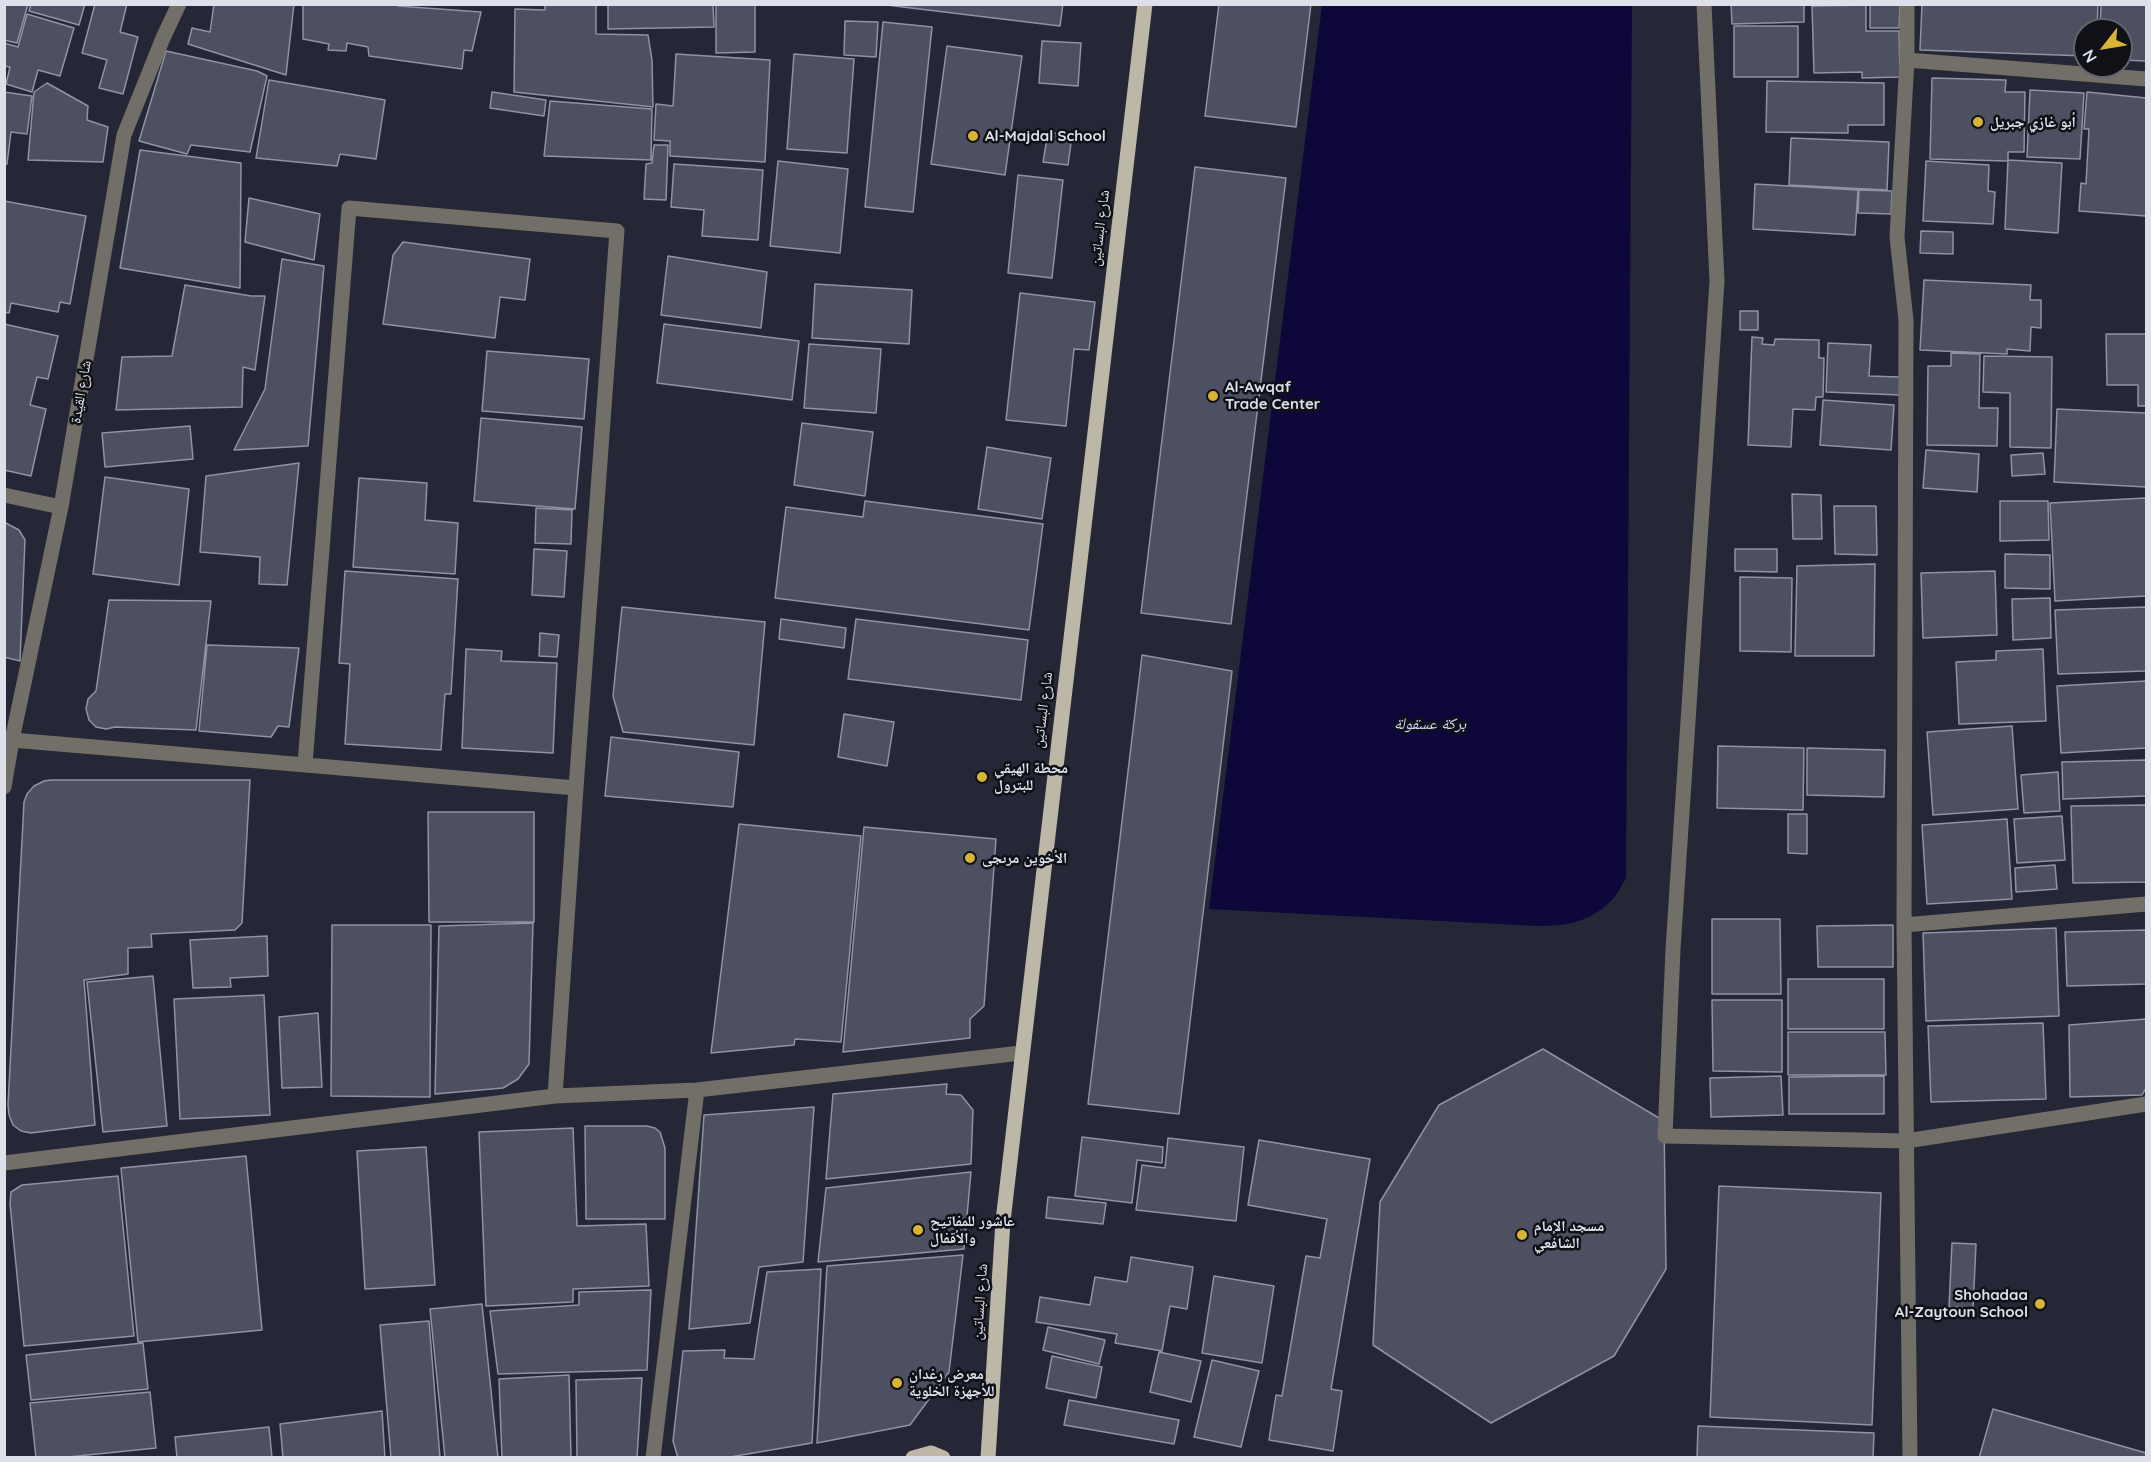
<!DOCTYPE html>
<meta charset="utf-8">
<style>
body{margin:0}
#map{position:relative;width:2151px;height:1462px;overflow:hidden;background:#252736;font-family:Quicksand,sans-serif}
canvas{display:block}
.frame{position:absolute;inset:0;border:6px solid #dee0e9;pointer-events:none}
.north{position:absolute;left:2073px;top:18px;width:60px;height:60px;box-sizing:border-box;background:#101117;border:2px solid #62646b;border-radius:50%;rotate:239deg;font-size:16px;font-weight:700;line-height:24px;text-align:center;color:#dee0e9}
.north::after{content:'';display:block;margin:auto;width:21px;height:27px;background:#d9b334;clip-path:polygon(50% 0,100% 100%,50% 72%,0 100%)}
</style>
<div id="map">
<canvas width="2151" height="1462"></canvas>
<div class="frame"></div>
<div class="north">N</div>
</div>
<script>
const context = document.querySelector('canvas').getContext('2d');
context.lineJoin = 'round';
function paint(path, color) { context.fillStyle = color; context.fill(path, 'evenodd'); }
function stroke(path, color, width, dash) { context.strokeStyle = color; context.lineWidth = width; context.lineCap = dash ? 'butt' : 'round'; context.setLineDash(dash || []); context.stroke(path); }
function label(font, color, halo, rows, align = 'center') {
  context.font = font + ' Quicksand,"Noto Naskh Arabic",sans-serif'; context.lineWidth = 5; context.setLineDash([]); context.textBaseline = 'middle'; context.strokeStyle = halo; context.fillStyle = color; for (const [text, x, y, turn = 0] of rows) {
    context.save(); context.translate(x, y); context.rotate((+turn || 0) * Math.PI / 180); context.textAlign = isNaN(turn) ? turn : align; if (halo) context.strokeText(text, 0, 0); context.fillText(text, 0, 0); context.restore();
  }
}
const water = new Path2D(`
 M 1322,5 L 1632,5 L 1626,878 C 1621,886 1617,896 1610,902 C 1588,923 1565,926 1537,926 L 1209,909 Z`);
const building = new Path2D(`
 M 4,4 L 28,4 L 17,43 L 4,40 Z
 M 31,4 L 85,4 L 79,25 L 29,11 Z
 M 95,4 L 127,4 L 120,32 L 138,37 L 123,94 L 99,88 L 107,60 L 82,53 Z
 M 214,4 L 294,4 L 286,75 L 188,44 L 192,28 L 210,32 Z
 M 303,4 L 398,4 L 398,6 L 481,12 L 472,51 L 464,50 L 462,69 L 369,56 L 368,47 L 347,43 L 346,51 L 328,50 L 329,44 L 303,39 Z
 M 545,4 L 596,4 L 596,34 L 648,35 L 652,60 L 653,107 L 514,92 L 515,9 L 545,10 Z
 M 608,4 L 713,4 L 714,27 L 608,29 Z
 M 716,4 L 755,4 L 755,52 L 716,53 Z
 M 878,4 L 1063,4 L 1060,26 Z
 M 1219,4 L 1311,4 L 1296,127 L 1205,116 Z
 M 1731,4 L 1804,4 L 1804,22 L 1732,24 Z
 M 1870,4 L 1900,4 L 1899,28 L 1870,28 Z
 M 1922,4 L 2098,4 L 2097,30 L 2085,30 L 2085,56 L 1920,50 Z
 M 2101,4 L 2146,4 L 2146,61 L 2121,60 L 2121,30 L 2100,30 Z
 M 1866,5 L 1866,31 L 1899,31 L 1900,77 L 1862,78 L 1862,72 L 1814,73 L 1812,6 Z
 M 27,14 L 74,28 L 60,76 L 38,70 L 32,92 L 6,84 L 10,67 L 4,66 L 4,43 L 18,47 Z
 M 845,21 L 878,22 L 876,57 L 844,55 Z
 M 883,22 L 932,27 L 913,212 L 865,207 Z
 M 1734,26 L 1798,26 L 1798,77 L 1734,77 Z
 M 1042,41 L 1081,43 L 1078,86 L 1039,83 Z
 M 947,46 L 1022,56 L 1005,175 L 931,164 Z
 M 166,51 L 257,71 L 267,76 L 250,152 L 191,145 L 187,154 L 139,141 Z
 M 676,54 L 770,60 L 765,162 L 670,156 L 670,141 L 654,140 L 656,104 L 673,106 Z
 M 794,54 L 854,59 L 847,153 L 787,149 Z
 M 1932,78 L 2006,80 L 2005,92 L 2025,92 L 2024,152 L 2008,152 L 2008,161 L 1930,159 Z
 M 269,80 L 385,100 L 376,159 L 340,154 L 337,166 L 256,158 Z
 M 1767,81 L 1884,83 L 1884,125 L 1848,125 L 1848,133 L 1766,132 Z
 M 47,83 L 88,106 L 87,120 L 108,127 L 103,162 L 28,160 L 34,92 Z
 M 2030,90 L 2084,93 L 2080,159 L 2027,157 Z
 M 4,92 L 32,96 L 27,134 L 11,132 L 7,164 L 4,164 Z
 M 492,92 L 546,100 L 544,116 L 490,108 Z
 M 2087,92 L 2146,98 L 2146,216 L 2079,211 L 2081,183 L 2086,184 L 2089,129 L 2084,129 Z
 M 550,101 L 652,109 L 651,160 L 544,156 Z
 M 1048,132 L 1072,136 L 1068,165 L 1043,162 Z
 M 1791,138 L 1889,142 L 1887,190 L 1789,185 Z
 M 654,145 L 668,145 L 666,200 L 644,199 L 646,164 L 652,163 Z
 M 140,150 L 241,163 L 240,288 L 120,268 Z
 M 2008,160 L 2062,163 L 2058,233 L 2005,229 Z
 M 778,161 L 848,169 L 840,253 L 770,246 Z
 M 1926,161 L 1989,165 L 1988,191 L 1995,192 L 1993,224 L 1923,221 Z
 M 674,164 L 763,170 L 758,240 L 702,236 L 704,210 L 671,207 Z
 M 1195,167 L 1286,178 L 1231,624 L 1141,613 Z
 M 1018,175 L 1063,180 L 1052,278 L 1008,273 Z
 M 1755,184 L 1858,190 L 1855,235 L 1753,229 Z
 M 1859,190 L 1892,191 L 1891,214 L 1858,213 Z
 M 249,198 L 320,214 L 314,260 L 245,242 Z
 M 4,201 L 86,216 L 70,304 L 60,302 L 58,312 L 11,303 L 9,313 L 4,312 Z
 M 1921,231 L 1953,232 L 1953,254 L 1920,253 Z
 M 403,242 L 530,259 L 525,300 L 500,297 L 495,338 L 383,324 L 393,255 Z
 M 668,256 L 767,272 L 761,328 L 661,315 Z
 M 282,259 L 324,266 L 308,446 L 234,450 L 265,389 Z
 M 1924,280 L 2031,285 L 2030,300 L 2041,300 L 2041,328 L 2031,327 L 2030,351 L 2007,349 L 2007,354 L 1920,350 Z
 M 815,284 L 912,290 L 909,344 L 812,338 Z
 M 185,285 L 251,296 L 265,296 L 255,370 L 243,367 L 242,407 L 116,410 L 122,357 L 172,356 Z
 M 1020,293 L 1095,302 L 1089,350 L 1074,349 L 1066,426 L 1006,420 Z
 M 1740,311 L 1758,311 L 1758,330 L 1740,330 Z
 M 4,324 L 58,336 L 48,379 L 37,377 L 30,405 L 46,409 L 31,476 L 4,470 Z
 M 664,324 L 799,341 L 792,400 L 657,383 Z
 M 2106,334 L 2146,334 L 2146,406 L 2138,406 L 2138,385 L 2107,385 Z
 M 1752,337 L 1763,338 L 1762,344 L 1774,345 L 1775,339 L 1819,340 L 1819,358 L 1824,358 L 1823,397 L 1816,397 L 1815,410 L 1793,409 L 1791,447 L 1748,445 Z
 M 1828,343 L 1871,345 L 1869,376 L 1900,377 L 1900,395 L 1826,392 Z
 M 809,344 L 881,349 L 876,413 L 804,408 Z
 M 487,351 L 589,359 L 584,419 L 482,411 Z
 M 1951,353 L 1980,354 L 1979,408 L 1998,408 L 1997,446 L 1927,445 L 1928,366 L 1951,366 Z
 M 1984,356 L 2052,357 L 2051,448 L 2010,447 L 2010,393 L 1983,392 Z
 M 1823,400 L 1894,405 L 1891,450 L 1820,445 Z
 M 2057,409 L 2146,413 L 2146,487 L 2054,482 Z
 M 481,418 L 582,427 L 575,509 L 474,501 Z
 M 802,423 L 873,432 L 865,496 L 794,485 Z
 M 190,426 L 193,459 L 105,467 L 102,433 Z
 M 987,447 L 1051,458 L 1042,519 L 978,509 Z
 M 1926,450 L 1979,454 L 1977,492 L 1923,488 Z
 M 2043,453 L 2045,474 L 2012,476 L 2011,455 Z
 M 299,463 L 287,585 L 259,584 L 260,557 L 200,552 L 206,476 Z
 M 105,477 L 189,489 L 179,585 L 93,574 Z
 M 359,478 L 427,483 L 425,520 L 458,523 L 455,574 L 353,567 Z
 M 1792,494 L 1821,495 L 1822,539 L 1793,539 Z
 M 2146,498 L 2146,596 L 2055,601 L 2050,503 Z
 M 865,501 L 1043,524 L 1029,630 L 775,598 L 786,507 L 863,517 Z
 M 2000,501 L 2048,501 L 2049,540 L 2000,541 Z
 M 1834,506 L 1876,506 L 1877,555 L 1835,554 Z
 M 536,508 L 572,510 L 571,544 L 535,543 Z
 M 4,522 L 19,530 L 25,540 L 20,661 L 4,657 Z
 M 534,549 L 567,551 L 564,597 L 532,595 Z
 M 1735,549 L 1777,549 L 1777,572 L 1735,571 Z
 M 2005,554 L 2050,555 L 2050,589 L 2005,588 Z
 M 1875,564 L 1874,656 L 1795,656 L 1797,566 Z
 M 345,571 L 458,579 L 451,694 L 445,694 L 441,750 L 345,744 L 350,664 L 339,663 Z
 M 1995,571 L 1997,635 L 1923,638 L 1921,573 Z
 M 1740,577 L 1792,578 L 1791,652 L 1740,651 Z
 M 2050,598 L 2051,638 L 2013,640 L 2012,599 Z
 M 109,600 L 211,601 L 196,730 L 115,727 L 106,729 L 96,727 L 89,720 L 86,709 L 88,699 L 96,691 Z
 M 622,607 L 765,622 L 754,745 L 623,732 L 613,696 Z
 M 2146,607 L 2146,671 L 2058,674 L 2055,610 Z
 M 781,619 L 846,628 L 844,648 L 779,639 Z
 M 856,619 L 1028,640 L 1021,700 L 848,679 Z
 M 540,633 L 559,635 L 557,657 L 539,656 Z
 M 207,645 L 299,648 L 289,727 L 278,726 L 271,737 L 199,731 Z
 M 466,649 L 502,651 L 501,661 L 557,663 L 553,753 L 462,748 Z
 M 2043,649 L 2046,721 L 1959,724 L 1956,662 L 1996,660 L 1996,651 Z
 M 1142,655 L 1232,671 L 1179,1114 L 1088,1104 Z
 M 2146,681 L 2146,748 L 2061,753 L 2057,686 Z
 M 844,714 L 894,722 L 887,766 L 838,757 Z
 M 2012,726 L 2018,809 L 1933,815 L 1927,732 Z
 M 611,737 L 739,752 L 733,807 L 605,796 Z
 M 1718,746 L 1804,748 L 1803,810 L 1717,808 Z
 M 1807,748 L 1885,750 L 1884,797 L 1807,795 Z
 M 2146,760 L 2146,796 L 2063,799 L 2062,762 Z
 M 2058,772 L 2060,811 L 2024,813 L 2021,775 Z
 M 51,780 L 250,780 L 242,923 L 235,930 L 151,934 L 152,947 L 128,948 L 128,974 L 84,980 L 95,1125 L 31,1133 L 21,1131 L 13,1125 L 9,1115 L 8,1105 L 24,802 L 27,794 L 34,786 L 44,781 Z
 M 2146,805 L 2146,882 L 2073,883 L 2071,806 Z
 M 428,812 L 534,812 L 534,922 L 429,922 Z
 M 1788,814 L 1807,814 L 1807,854 L 1788,853 Z
 M 2062,816 L 2065,860 L 2017,863 L 2014,819 Z
 M 2007,819 L 2012,899 L 1927,904 L 1922,825 Z
 M 739,824 L 861,836 L 841,1042 L 795,1039 L 794,1045 L 711,1053 Z
 M 864,827 L 996,839 L 984,1006 L 970,1019 L 970,1038 L 843,1052 Z
 M 2055,865 L 2057,889 L 2016,892 L 2015,868 Z
 M 1712,919 L 1780,919 L 1781,994 L 1712,994 Z
 M 533,923 L 529,1064 L 518,1079 L 503,1088 L 435,1094 L 439,926 Z
 M 332,925 L 431,925 L 430,1097 L 331,1096 Z
 M 1893,925 L 1893,967 L 1818,967 L 1817,926 Z
 M 2056,928 L 2059,1016 L 1926,1021 L 1923,933 Z
 M 2146,930 L 2146,984 L 2067,986 L 2065,932 Z
 M 267,936 L 268,976 L 230,978 L 231,987 L 193,988 L 190,940 Z
 M 153,976 L 167,1126 L 103,1132 L 87,982 Z
 M 1788,979 L 1884,979 L 1884,1029 L 1788,1029 Z
 M 264,995 L 270,1115 L 180,1119 L 174,999 Z
 M 1712,1000 L 1782,1000 L 1782,1072 L 1713,1071 Z
 M 318,1013 L 322,1087 L 282,1088 L 279,1017 Z
 M 2146,1019 L 2146,1088 L 2142,1095 L 2070,1097 L 2069,1025 Z
 M 2043,1023 L 2046,1099 L 1931,1102 L 1928,1026 Z
 M 1788,1032 L 1885,1032 L 1886,1075 L 1788,1075 Z
 M 1543,1049 L 1664,1121 L 1666,1269 L 1614,1356 L 1491,1423 L 1373,1345 L 1380,1202 L 1439,1105 Z
 M 1781,1076 L 1783,1115 L 1711,1117 L 1710,1078 Z
 M 1884,1076 L 1884,1114 L 1789,1114 L 1789,1077 Z
 M 947,1084 L 946,1094 L 961,1095 L 973,1110 L 971,1164 L 826,1179 L 833,1094 Z
 M 814,1107 L 803,1262 L 759,1267 L 750,1323 L 689,1329 L 704,1115 Z
 M 585,1126 L 647,1126 L 655,1128 L 660,1132 L 665,1148 L 665,1219 L 586,1219 Z
 M 573,1128 L 577,1226 L 646,1224 L 649,1286 L 573,1289 L 573,1302 L 486,1306 L 479,1132 Z
 M 1082,1137 L 1163,1147 L 1162,1163 L 1137,1160 L 1132,1203 L 1075,1196 Z
 M 1168,1138 L 1244,1147 L 1236,1221 L 1136,1210 L 1142,1165 L 1165,1168 Z
 M 1259,1140 L 1370,1159 L 1331,1389 L 1342,1391 L 1333,1451 L 1269,1440 L 1276,1395 L 1282,1396 L 1306,1256 L 1320,1258 L 1327,1219 L 1248,1205 Z
 M 426,1147 L 435,1285 L 365,1289 L 357,1151 Z
 M 246,1156 L 262,1330 L 138,1342 L 121,1168 Z
 M 971,1172 L 964,1249 L 818,1262 L 826,1188 Z
 M 118,1176 L 134,1336 L 24,1346 L 10,1204 L 11,1192 L 22,1185 Z
 M 1719,1186 L 1881,1193 L 1872,1425 L 1710,1417 Z
 M 1048,1197 L 1106,1203 L 1103,1224 L 1046,1218 Z
 M 1952,1243 L 1976,1244 L 1973,1308 L 1949,1307 Z
 M 963,1255 L 949,1372 L 910,1425 L 817,1443 L 827,1266 Z
 M 1131,1257 L 1193,1267 L 1187,1309 L 1170,1306 L 1162,1351 L 1115,1343 L 1117,1334 L 1036,1322 L 1040,1297 L 1090,1305 L 1095,1277 L 1127,1282 Z
 M 821,1269 L 812,1443 L 724,1458 L 678,1458 L 673,1441 L 683,1351 L 725,1350 L 724,1358 L 754,1359 L 767,1272 Z
 M 1214,1276 L 1274,1286 L 1262,1363 L 1202,1353 Z
 M 651,1290 L 647,1370 L 498,1374 L 490,1311 L 579,1305 L 579,1292 Z
 M 482,1304 L 498,1458 L 445,1458 L 430,1309 Z
 M 429,1321 L 440,1458 L 391,1458 L 380,1325 Z
 M 1048,1327 L 1105,1340 L 1099,1364 L 1043,1350 Z
 M 143,1343 L 148,1389 L 31,1400 L 26,1355 Z
 M 1159,1352 L 1201,1361 L 1191,1402 L 1150,1392 Z
 M 1052,1356 L 1102,1367 L 1096,1398 L 1046,1388 Z
 M 1212,1360 L 1259,1371 L 1241,1447 L 1194,1437 Z
 M 569,1375 L 571,1458 L 502,1458 L 499,1379 Z
 M 642,1378 L 637,1458 L 577,1458 L 576,1380 Z
 M 150,1392 L 156,1448 L 58,1458 L 36,1458 L 30,1403 Z
 M 1069,1400 L 1179,1420 L 1174,1444 L 1064,1425 Z
 M 1993,1409 L 2146,1453 L 2146,1458 L 1979,1458 Z
 M 382,1411 L 385,1458 L 283,1458 L 280,1424 Z
 M 1698,1426 L 1874,1433 L 1873,1458 L 1697,1458 Z
 M 269,1427 L 272,1458 L 177,1458 L 175,1437 Z`);
const minor = new Path2D(`
 M 1704,4 L 1717,281 L 1673,949 L 1665,1136 L 1906,1141 L 2146,1104
 M 1907,4 L 1907,60 L 1897,237 L 1906,320 L 1904,925 L 1910,1458
 M 1907,60 L 2146,79
 M 4,495 L 61,507
 M 12,740 L 576,788
 M 305,764 L 349,208 L 617,231 L 576,788 L 555,1096 L 697,1090 L 653,1458
 M 4,787 L 12,740 L 61,507 L 124,135 L 163,38 L 179,4
 M 1904,925 L 2146,904
 M 697,1090 L 1021,1053
 M 4,1163 L 555,1096`);
const major = new Path2D(`
 M 913,1458 L 931,1453 L 943,1458
 M 988,1458 L 1003,1221 L 1145,4`);
const markers = [
 [1978,122,6,"#d9b334"],
 [973,136,6,"#d9b334"],
 [1213,396,6,"#d9b334"],
 [982,777,6,"#d9b334"],
 [970,858,6,"#d9b334"],
 [918,1230,6,"#d9b334"],
 [1522,1235,6,"#d9b334"],
 [2040,1304,6,"#d9b334"],
 [897,1383,6,"#d9b334"]
];
const poiNames = [
 ["أبو غازي جبريل",1990,122],
 ["Al-Majdal School",985,136],
 ["Al-Awqaf",1225,387],
 ["Trade Center",1225,404],
 ["محطة الهيقي",994,768],
 ["للبترول",994,785],
 ["الأخوين مرىجى",982,858],
 ["عاشور للمفاتيح",930,1221],
 ["والأقفال",930,1238],
 ["مسجد الإمام",1534,1226],
 ["الشافعي",1534,1243],
 ["Shohadaa",2028,1295,"right"],
 ["Al-Zaytoun School",2028,1312,"right"],
 ["معرض رغدان",909,1374],
 ["للأجهزة الخلوية",909,1391]
];
const streetNames = [
 ["شارع البساتين",1100,228,-83],
 ["شارع القيدة",81,392,-80],
 ["شارع البساتين",1043,710,-83],
 ["شارع البساتين",980,1302,-86]
];
const waterNames = [
 ["بركة عسقولة",1430,724]
];
paint(water, '#0e083a');
paint(building, '#4d5060');
stroke(building, '#9093a5', 1.5);
stroke(minor, '#726f68', 15);
stroke(major, '#bcb7a7', 15);
for (const [x, y, r, color] of markers) { const dot = new Path2D(); dot.arc(x, y, r, 0, 2 * Math.PI); context.fillStyle = color; context.fill(dot); stroke(dot, '#101117', 2); }
label('bold 15px', '#dee0e9', '#101117', poiNames, 'left');
label('15px', '#dee0e9', '#101117', streetNames);
label('italic 16px', '#d1d6f9', '#101117', waterNames);
</script>
